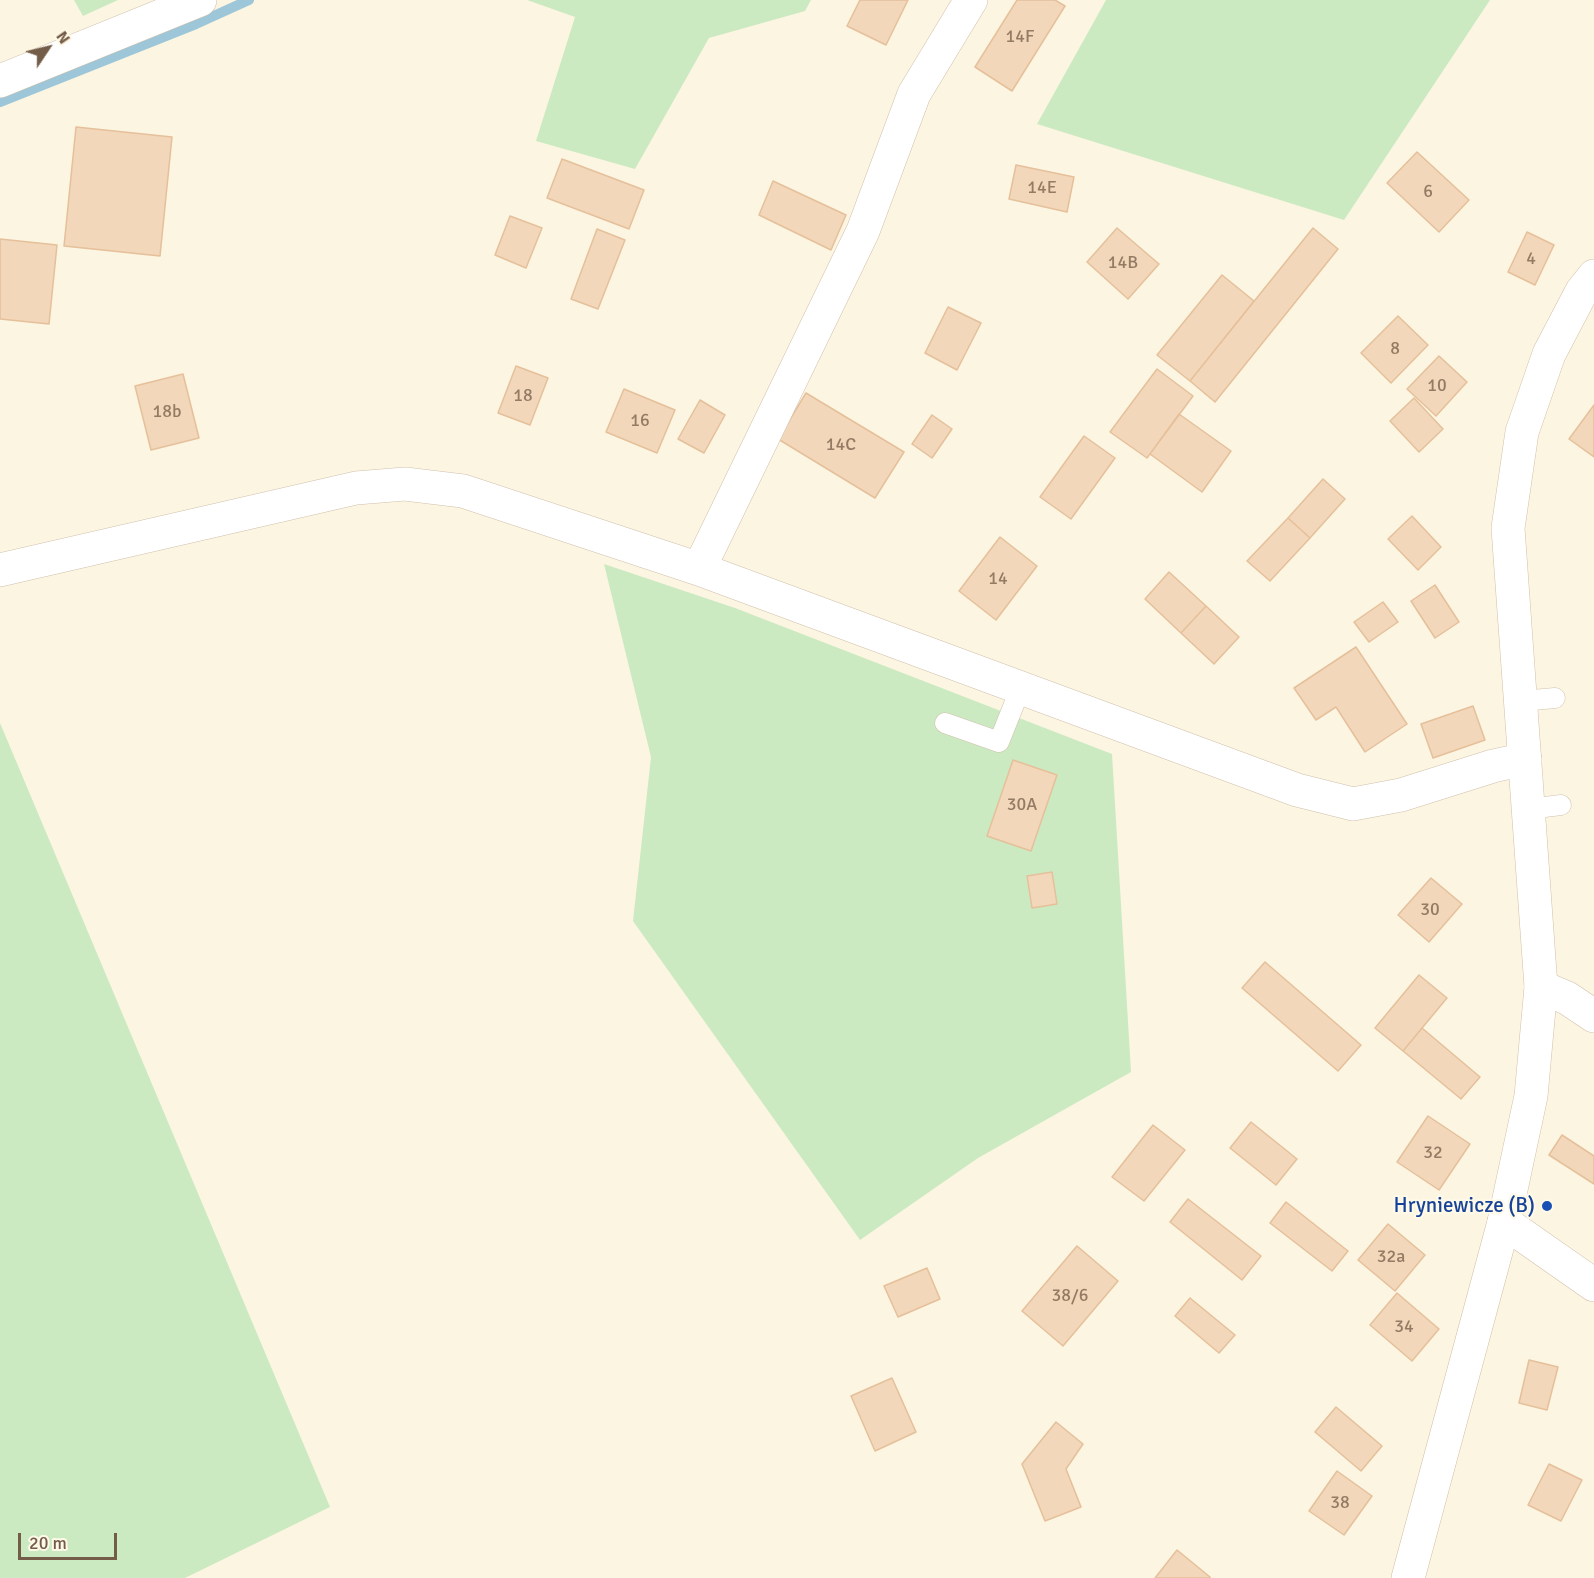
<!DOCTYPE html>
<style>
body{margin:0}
#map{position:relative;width:1594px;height:1578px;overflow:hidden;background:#fcf5e2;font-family:Signika,sans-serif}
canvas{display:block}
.north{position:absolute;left:18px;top:18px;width:60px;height:60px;-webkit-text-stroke:4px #fff9e8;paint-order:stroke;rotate:55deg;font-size:16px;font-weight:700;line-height:24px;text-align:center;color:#745d48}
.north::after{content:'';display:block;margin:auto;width:21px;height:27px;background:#745d48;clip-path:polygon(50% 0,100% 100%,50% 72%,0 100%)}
.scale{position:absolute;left:18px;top:1533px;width:99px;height:27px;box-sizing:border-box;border:3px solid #745d48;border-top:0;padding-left:8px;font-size:18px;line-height:21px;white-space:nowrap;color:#745d48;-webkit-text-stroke:4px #fff9e8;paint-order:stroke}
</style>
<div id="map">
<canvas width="1594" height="1578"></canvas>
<div class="north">N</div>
<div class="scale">20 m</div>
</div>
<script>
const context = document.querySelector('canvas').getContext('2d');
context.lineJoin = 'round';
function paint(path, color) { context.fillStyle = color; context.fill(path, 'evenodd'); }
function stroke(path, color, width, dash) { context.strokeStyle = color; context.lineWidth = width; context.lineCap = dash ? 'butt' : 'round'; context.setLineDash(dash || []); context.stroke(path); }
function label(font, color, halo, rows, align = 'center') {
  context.font = font + ' Signika,sans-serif'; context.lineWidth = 4.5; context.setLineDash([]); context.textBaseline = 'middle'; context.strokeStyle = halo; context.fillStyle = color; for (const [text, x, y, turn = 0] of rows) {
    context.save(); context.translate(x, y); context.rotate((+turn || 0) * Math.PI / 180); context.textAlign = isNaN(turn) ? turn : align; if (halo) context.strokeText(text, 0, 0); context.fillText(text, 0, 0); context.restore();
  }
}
const green = new Path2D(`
 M 74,0 L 118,0 L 83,16 Z
 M 527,0 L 811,0 L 805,11 L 709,38 L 635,169 L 536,141 L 575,17 Z
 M 1106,0 L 1490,0 L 1344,220 L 1037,124 Z
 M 604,564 L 735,608 L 1112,754 L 1131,1072 L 978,1158 L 860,1240 L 633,921 L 651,757 Z
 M 0,723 L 330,1507 L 185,1578 L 0,1578 Z`);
const stream = new Path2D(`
 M 0,102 L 196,24 L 249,0`);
const building = new Path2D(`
 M 860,0 L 908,0 L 886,45 L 847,26 Z
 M 1017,0 L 1055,0 L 1065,6 L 1012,91 L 975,67 Z
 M 76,127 L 172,137 L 160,256 L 64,246 Z
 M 1417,152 L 1469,200 L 1439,232 L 1387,183 Z
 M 562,159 L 644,190 L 629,229 L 547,198 Z
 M 1016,165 L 1074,177 L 1067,212 L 1009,199 Z
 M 773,181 L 846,215 L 831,250 L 759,215 Z
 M 510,216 L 542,228 L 526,268 L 495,255 Z
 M 1117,228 L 1159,264 L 1128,299 L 1087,262 Z
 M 1313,228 L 1338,249 L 1215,402 L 1190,381 Z
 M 597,229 L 625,240 L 598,309 L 571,299 Z
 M 1527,232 L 1554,245 L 1535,285 L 1508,272 Z
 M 0,239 L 57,245 L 49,324 L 0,319 Z
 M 1222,275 L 1254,301 L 1190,381 L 1157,355 Z
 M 948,307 L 981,323 L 957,370 L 925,353 Z
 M 1398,316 L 1428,345 L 1391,383 L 1361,353 Z
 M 1439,356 L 1467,382 L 1436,416 L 1407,389 Z
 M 516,366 L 548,378 L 530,425 L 498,413 Z
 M 1157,369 L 1193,396 L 1147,458 L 1110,432 Z
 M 183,374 L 199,438 L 151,450 L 135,386 Z
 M 624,389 L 675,410 L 657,453 L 606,432 Z
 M 806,393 L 904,452 L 875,498 L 778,439 Z
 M 1414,398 L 1443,429 L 1419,452 L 1390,421 Z
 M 700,400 L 725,415 L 704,453 L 678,439 Z
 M 1594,405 L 1594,457 L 1569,439 Z
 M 1179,414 L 1231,451 L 1202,492 L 1150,454 Z
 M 932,415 L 952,429 L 932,458 L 912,444 Z
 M 1084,436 L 1115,458 L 1071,519 L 1040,497 Z
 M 1323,479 L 1345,499 L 1310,538 L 1288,518 Z
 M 1412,516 L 1441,547 L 1418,570 L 1388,539 Z
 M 1288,518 L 1310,538 L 1270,581 L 1247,561 Z
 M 1000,537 L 1037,566 L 996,620 L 959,591 Z
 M 1169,572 L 1206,606 L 1181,633 L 1145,599 Z
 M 1435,585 L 1459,622 L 1435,638 L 1411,601 Z
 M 1383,602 L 1398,622 L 1369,642 L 1354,622 Z
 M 1206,606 L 1239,637 L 1214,664 L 1181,633 Z
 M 1356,647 L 1407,724 L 1365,752 L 1336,707 L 1316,720 L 1294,688 Z
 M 1473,706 L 1485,740 L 1433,758 L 1421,724 Z
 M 1013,760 L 1057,775 L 1031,851 L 987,836 Z
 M 1052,872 L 1057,904 L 1032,908 L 1027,876 Z
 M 1431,878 L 1462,904 L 1429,942 L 1398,915 Z
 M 1265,962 L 1361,1045 L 1338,1071 L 1242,988 Z
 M 1419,975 L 1447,998 L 1403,1051 L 1375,1028 Z
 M 1422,1028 L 1480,1077 L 1461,1099 L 1403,1051 Z
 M 1428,1116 L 1470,1144 L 1439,1190 L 1397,1162 Z
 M 1251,1122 L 1297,1159 L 1276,1185 L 1230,1148 Z
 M 1153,1125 L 1185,1150 L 1144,1201 L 1112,1177 Z
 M 1562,1135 L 1594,1156 L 1594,1184 L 1549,1155 Z
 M 1188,1199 L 1261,1256 L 1242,1280 L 1170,1222 Z
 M 1286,1202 L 1348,1251 L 1332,1271 L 1270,1223 Z
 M 1388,1224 L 1425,1255 L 1395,1291 L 1358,1260 Z
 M 1077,1246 L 1118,1281 L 1063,1346 L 1022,1311 Z
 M 927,1268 L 940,1299 L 898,1317 L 884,1286 Z
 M 1397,1293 L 1439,1329 L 1412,1361 L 1370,1325 Z
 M 1190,1298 L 1235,1335 L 1219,1353 L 1175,1316 Z
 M 1529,1360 L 1558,1367 L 1547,1410 L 1519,1403 Z
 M 892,1378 L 916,1432 L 875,1451 L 851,1396 Z
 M 1336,1407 L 1382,1446 L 1361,1471 L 1315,1432 Z
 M 1056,1422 L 1083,1444 L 1066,1469 L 1081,1507 L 1045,1521 L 1022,1464 Z
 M 1549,1464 L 1582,1480 L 1561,1521 L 1528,1505 Z
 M 1337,1471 L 1372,1496 L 1344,1535 L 1309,1511 Z
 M 1177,1550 L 1210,1577 L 1210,1578 L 1155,1578 Z`);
const lane = new Path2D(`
 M 1521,701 L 1555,698
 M 945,723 L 999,742 L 1021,687
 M 1528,809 L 1561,805`);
const street = new Path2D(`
 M 0,81 L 200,0
 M 699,569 L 863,231 L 914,94 L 971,0
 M 0,570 L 356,488 L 405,484 L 463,491 L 699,569 L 1297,790 L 1353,804 L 1401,795 L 1493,766 L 1525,759
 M 1541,987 L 1567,998 L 1594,1016
 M 1504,1222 L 1594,1285`);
const secondary = new Path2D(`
 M 1408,1578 L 1504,1222 L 1531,1096 L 1541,987 L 1508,528 L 1522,432 L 1549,354 L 1582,291 L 1594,276`);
const markers = [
 [1547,1206,6,"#1a4fb4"]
];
const numberNames = [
 ["14F",1020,37],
 ["14E",1042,188],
 ["6",1428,192],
 ["4",1531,259],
 ["14B",1123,263],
 ["8",1395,349],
 ["10",1437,386],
 ["18",523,396],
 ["18b",167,412],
 ["16",640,421],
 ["14C",841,445],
 ["14",998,579],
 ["30A",1022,805],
 ["30",1430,910],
 ["32",1433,1153],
 ["32a",1391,1257],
 ["38/6",1070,1296],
 ["34",1404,1327],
 ["38",1340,1503]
];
const transitNames = [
 ["Hryniewicze (B)",1535,1206]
];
paint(green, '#cceac1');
stroke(stream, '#9dc7d8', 10);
paint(building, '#f2d7ba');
stroke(building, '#e5c09a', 1.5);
stroke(lane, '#d0c0ac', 21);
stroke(street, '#d0c0ac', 34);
stroke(secondary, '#d1bfa6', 34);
stroke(lane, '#fff', 20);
stroke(street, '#fff', 33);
stroke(secondary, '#fff', 33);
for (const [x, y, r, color] of markers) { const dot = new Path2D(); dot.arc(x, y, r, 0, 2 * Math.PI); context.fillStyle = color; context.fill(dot); stroke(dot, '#fff9e8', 2); }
label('18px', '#947c64', null, numberNames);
label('21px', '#164399', '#fff9e8', transitNames, 'right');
</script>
